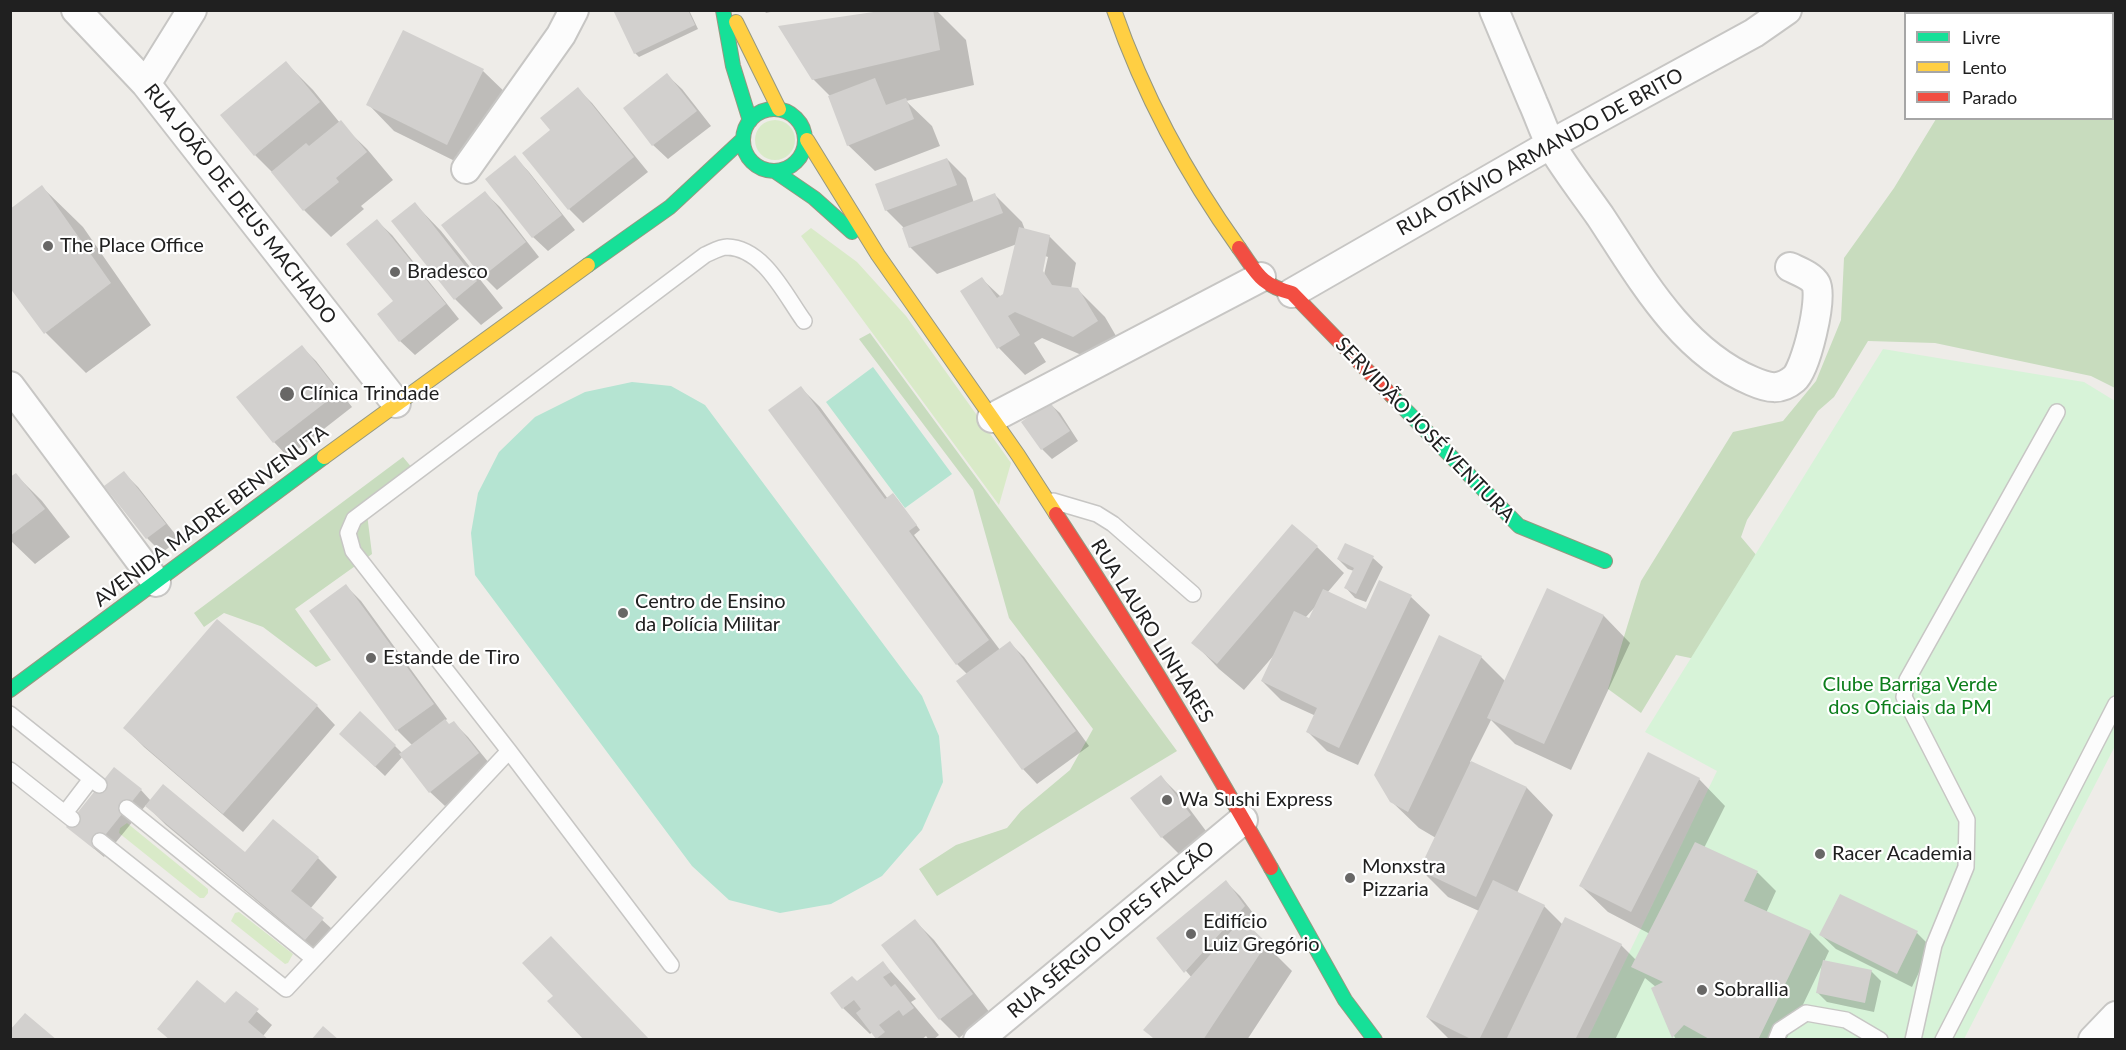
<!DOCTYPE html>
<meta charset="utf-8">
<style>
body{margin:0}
#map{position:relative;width:2126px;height:1050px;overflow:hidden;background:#eeece8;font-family:Lato,sans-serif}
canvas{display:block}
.frame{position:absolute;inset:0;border:12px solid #202020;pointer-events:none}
.legend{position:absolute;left:1904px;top:12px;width:210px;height:108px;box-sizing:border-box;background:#fff;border:2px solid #a6a6a6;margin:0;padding:8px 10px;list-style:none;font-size:18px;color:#202020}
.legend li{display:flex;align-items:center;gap:12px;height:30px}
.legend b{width:30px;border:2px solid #a6a6a6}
</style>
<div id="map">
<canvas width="2126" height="1050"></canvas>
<div class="frame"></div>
<ul class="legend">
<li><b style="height:8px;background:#16e098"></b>Livre</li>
<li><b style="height:8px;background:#ffcf43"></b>Lento</li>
<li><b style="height:8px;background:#f24e42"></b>Parado</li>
</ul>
</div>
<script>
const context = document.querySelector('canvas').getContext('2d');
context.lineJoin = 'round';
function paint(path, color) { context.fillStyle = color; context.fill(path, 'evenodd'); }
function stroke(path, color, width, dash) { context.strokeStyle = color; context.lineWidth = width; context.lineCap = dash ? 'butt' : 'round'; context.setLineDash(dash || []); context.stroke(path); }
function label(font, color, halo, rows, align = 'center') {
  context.font = font + ' Lato,sans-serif'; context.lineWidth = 4.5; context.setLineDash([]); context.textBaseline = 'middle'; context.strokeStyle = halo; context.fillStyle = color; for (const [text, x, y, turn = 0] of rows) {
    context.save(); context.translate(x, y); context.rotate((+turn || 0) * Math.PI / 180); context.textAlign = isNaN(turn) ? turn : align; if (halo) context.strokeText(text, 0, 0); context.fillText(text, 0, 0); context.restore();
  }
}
const grass = new Path2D(`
 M755 140a20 20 0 1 1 40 0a20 20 0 1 1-40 0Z
 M 811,228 L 857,262 L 906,316 L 1011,463 L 999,505 L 801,236 Z
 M 127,823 L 208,889 L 208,893 L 204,898 L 200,898 L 119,833 L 120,828 Z
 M 239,912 L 293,954 L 288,963 L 285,964 L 231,921 L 235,913 Z`);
const forest = new Path2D(`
 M 2002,11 L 2115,11 L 2115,388 L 2091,376 L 1935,343 L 1868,341 L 1834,397 L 1818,411 L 1747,520 L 1741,537 L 1796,602 L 1724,665 L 1676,655 L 1641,713 L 1608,689 L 1641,581 L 1733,432 L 1783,421 L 1816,381 L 1841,320 L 1844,258 L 1894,188 L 1936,119 L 2112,118 L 2112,14 L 2000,13 Z
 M 870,333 L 1177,751 L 937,896 L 919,869 L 956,845 L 1007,828 L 1021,811 L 1070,770 L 1093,729 L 1009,618 L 973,490 L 859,339 Z
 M 403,457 L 418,475 L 367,514 L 372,554 L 295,609 L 331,660 L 316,667 L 263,627 L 224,613 L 204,627 L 194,613 Z`);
const park = new Path2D(`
 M 1883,349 L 2084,382 L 2115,401 L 2115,746 L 1964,1039 L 1587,1040 L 1717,771 L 1645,732 Z`);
const pitch = new Path2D(`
 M 873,367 L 952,474 L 905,508 L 826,402 Z
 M 632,382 L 671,386 L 705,405 L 922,696 L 939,736 L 943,782 L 922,830 L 882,876 L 831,904 L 780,913 L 729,900 L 692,866 L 475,575 L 471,533 L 478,493 L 499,452 L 535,417 L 585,392 Z`);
const shadow = new Path2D(`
 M 615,10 L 689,10 L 698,29 L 639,57 L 635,53 Z
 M 764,10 L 780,10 L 766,13 Z
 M 897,10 L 936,10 L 966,40 L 974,85 L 906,101 L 932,126 L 940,146 L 875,171 L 848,145 L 831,97 L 813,79 Z
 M 286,63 L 313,90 L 340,123 L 367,149 L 393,180 L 361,206 L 364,209 L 331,237 L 304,210 L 273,173 L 255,155 Z
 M 483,71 L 510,97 L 473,170 L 394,131 L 368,104 Z
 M 667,75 L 682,89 L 711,126 L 668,159 L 653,145 L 625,108 Z
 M 578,89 L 592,103 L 648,172 L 583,223 L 569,209 L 552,131 Z
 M 515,157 L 529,172 L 575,230 L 548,251 L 533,237 Z
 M 947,159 L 966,178 L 974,203 L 995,195 L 1022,222 L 1025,230 L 1049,236 L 1076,263 L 1071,289 L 1078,290 L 1105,317 L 1123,348 L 1100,363 L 1042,338 L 1034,343 L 1046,362 L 1025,375 L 999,348 L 962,292 L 982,279 L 1001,297 L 1004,295 L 1017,244 L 937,274 L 910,247 L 903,227 L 886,210 ZM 1045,256 L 1048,257 L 1043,279 L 1041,278 Z
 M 42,187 L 83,227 L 151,325 L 86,373 L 46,333 Z
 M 485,193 L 500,207 L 539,257 L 497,290 L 483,276 Z
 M 415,204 L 441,231 L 503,308 L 481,325 L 455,299 Z
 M 377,221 L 392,235 L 459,319 L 415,355 L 400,341 L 395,301 Z
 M 302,347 L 316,361 L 352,407 L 288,457 L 274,442 Z
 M 801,388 L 820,407 L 888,499 L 897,499 L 920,530 L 914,535 L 1000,650 L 1010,643 L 1024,657 L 1089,746 L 1037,784 L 1023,769 L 958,681 L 967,674 L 957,664 Z
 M 1050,404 L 1060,413 L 1078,441 L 1052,459 L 1042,449 L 1024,422 Z
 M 124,473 L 138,487 L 179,539 L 162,553 L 147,538 L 106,486 Z
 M 16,475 L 42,501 L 70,537 L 35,564 L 10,540 L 10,479 Z
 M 1345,545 L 1373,558 L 1383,567 L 1366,602 L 1355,598 L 1346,588 L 1354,571 L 1348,569 L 1338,559 Z
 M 1317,547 L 1344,573 L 1327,593 L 1366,611 L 1411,597 L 1430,615 L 1358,765 L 1327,751 L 1308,732 L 1316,716 L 1281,700 L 1262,681 L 1274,655 L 1244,690 L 1219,669 L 1193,642 ZM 1315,607 L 1310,620 L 1305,618 Z
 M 346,586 L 361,601 L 447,719 L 445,721 L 450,726 L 454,723 L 468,737 L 493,768 L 445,806 L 430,792 L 403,756 L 385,776 L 350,743 L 395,746 L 403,754 L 413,746 L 398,731 L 311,612 Z
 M 1548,590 L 1604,616 L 1630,643 L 1571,770 L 1515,744 L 1491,720 L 1470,762 L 1527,788 L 1553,815 L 1517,893 L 1544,906 L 1563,925 L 1621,945 L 1636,960 L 1650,934 L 1608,912 L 1581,886 L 1699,779 L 1725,806 L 1704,848 L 1758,873 L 1776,891 L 1766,913 L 1810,932 L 1829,951 L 1824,962 L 1871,971 L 1881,981 L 1874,1012 L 1827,1002 L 1818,993 L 1822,965 L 1786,1040 L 1676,1040 L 1653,989 L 1656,987 L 1645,978 L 1615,1040 L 1450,1040 L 1427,1017 L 1479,911 L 1448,897 L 1421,870 L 1436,838 L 1419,828 L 1391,801 L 1481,657 L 1505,681 Z
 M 317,706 L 335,725 L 243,832 L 144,747 L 125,728 Z
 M 1161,777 L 1179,795 L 1209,835 L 1181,856 L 1162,837 Z
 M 141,790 L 151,801 L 245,854 L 274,821 L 318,858 L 337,877 L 310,909 L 342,938 L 325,958 L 166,825 L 146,805 L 104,857 L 68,827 Z
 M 1226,882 L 1240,896 L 1259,921 L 1251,930 L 1292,971 L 1247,1040 L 1155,1040 L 1146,1030 L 1192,978 L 1158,938 Z
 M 915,921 L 934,940 L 990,1013 L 959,1038 L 940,1019 Z
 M 1917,933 L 1931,947 L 1912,987 L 1836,949 L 1821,935 Z
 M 883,963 L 916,999 L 911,1002 L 939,1035 L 933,1040 L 929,1040 L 926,1036 L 921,1040 L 878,1040 L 872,1032 L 870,1034 L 843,1008 L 857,983 Z
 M 236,993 L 272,1025 L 263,1036 L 226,1006 Z`);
const building = new Path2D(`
 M 613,10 L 688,10 L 695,25 L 634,54 Z
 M 887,10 L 933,10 L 940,50 L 812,80 L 778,26 Z
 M 403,30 L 484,69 L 447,145 L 366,105 Z
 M 286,61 L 320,102 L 254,156 L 220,115 Z
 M 667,73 L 697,111 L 652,146 L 623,108 Z
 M 875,78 L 886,105 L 906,98 L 914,119 L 847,146 L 828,96 Z
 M 578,87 L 634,157 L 568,210 L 522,153 L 550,130 L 540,118 Z
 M 341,120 L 367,152 L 336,178 L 339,182 L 303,211 L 271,172 L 306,143 L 309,146 Z
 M 515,155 L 562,215 L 532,238 L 485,179 Z
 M 947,158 L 957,185 L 885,211 L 875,184 Z
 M 42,185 L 111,283 L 44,334 L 10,288 L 10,209 Z
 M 485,191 L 526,242 L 482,277 L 441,225 Z
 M 995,193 L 1003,213 L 909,248 L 902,228 Z
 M 415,202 L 477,281 L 454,300 L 391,221 Z
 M 377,219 L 446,304 L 399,342 L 377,314 L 393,301 L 346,244 Z
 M 1019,227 L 1050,235 L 1043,271 L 1052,285 L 1078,288 L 1098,321 L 1073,337 L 1015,312 L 1008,316 L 1020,335 L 997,349 L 960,291 L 982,277 L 997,298 L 1003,294 Z
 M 302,345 L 339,392 L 273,443 L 236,397 Z
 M 801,386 L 885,499 L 893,493 L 917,525 L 909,531 L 989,640 L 956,665 L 768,410 Z
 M 1050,402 L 1070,431 L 1041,450 L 1021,422 Z
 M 124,471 L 166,524 L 146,539 L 104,486 Z
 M 16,473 L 45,509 L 10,536 L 10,477 Z
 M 1292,524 L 1318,546 L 1217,664 L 1191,643 Z
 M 1345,543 L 1374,556 L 1356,594 L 1344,588 L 1354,568 L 1337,559 Z
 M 1379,580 L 1412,595 L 1339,748 L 1306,732 L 1317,708 L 1261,681 L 1294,611 L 1309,618 L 1323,589 L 1366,609 Z
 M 346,584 L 434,704 L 396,731 L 309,611 Z
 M 1547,588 L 1604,615 L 1544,744 L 1487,718 Z
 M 217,619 L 318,705 L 223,814 L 123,728 Z
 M 1439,635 L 1482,656 L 1408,812 L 1390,802 L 1374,775 Z
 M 1010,641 L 1076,731 L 1022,770 L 956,681 Z
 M 360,711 L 396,745 L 375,767 L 339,734 Z
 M 445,719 L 449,724 L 454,721 L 479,753 L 429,793 L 399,754 Z
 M 1648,752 L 1700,778 L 1631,912 L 1579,886 Z
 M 1471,761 L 1527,787 L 1476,897 L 1419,870 Z
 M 114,767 L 142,789 L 94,849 L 66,827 Z
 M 1161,775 L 1191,815 L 1161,838 L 1130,798 Z
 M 163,784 L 245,852 L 273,819 L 319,857 L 291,891 L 324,918 L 305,940 L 145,806 Z
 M 1695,842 L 1758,871 L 1744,901 L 1811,931 L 1758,1040 L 1711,1040 L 1684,1025 L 1672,1038 L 1651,988 L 1663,982 L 1631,967 Z
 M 1226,880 L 1245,906 L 1184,973 L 1156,938 Z
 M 1493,880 L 1545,905 L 1479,1040 L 1473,1040 L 1426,1017 Z
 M 1840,894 L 1918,931 L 1897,974 L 1819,935 Z
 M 1565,917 L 1622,944 L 1575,1040 L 1506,1040 Z
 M 915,919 L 973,994 L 939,1020 L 881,945 Z
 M 1242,919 L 1267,943 L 1203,1040 L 1156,1040 L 1143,1030 Z
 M 551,936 L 650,1040 L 584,1040 L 547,1001 L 553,996 L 522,963 Z
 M 1823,960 L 1872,970 L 1865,1003 L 1816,993 Z
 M 883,961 L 891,972 L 883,977 L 891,987 L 895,984 L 914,1008 L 903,1016 L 899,1010 L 879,1025 L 885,1032 L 876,1039 L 856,1013 L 861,1009 L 854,1000 L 842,1009 L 830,993 L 852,976 L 857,981 Z
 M 197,980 L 225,1003 L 236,991 L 259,1009 L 248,1022 L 269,1040 L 170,1040 L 157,1029 Z
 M 25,1013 L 57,1040 L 15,1040 L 10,1036 L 10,1030 Z
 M 323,1026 L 339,1040 L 311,1040 Z`);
const lane = new Path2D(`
 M 1053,501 L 1097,514 L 1113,524 L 1193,594
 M 10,714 L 99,785
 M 10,770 L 72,819
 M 127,808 L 314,959
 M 65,813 L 91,779
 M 100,841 L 286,989 L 509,751
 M 671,965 L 509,751 L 353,551 L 348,533 L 354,519 L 705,255 C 712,252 720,247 727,247 C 764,248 785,295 804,321
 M 1776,1040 L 1780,1030 L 1806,1013 L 1846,1020 L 1880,1040
 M 1913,1040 L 1934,945 L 1966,867 L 1967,820 L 1904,697 L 1907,680 L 2057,412
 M 1943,1040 L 2116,704`);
const street = new Path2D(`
 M 76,10 L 146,84 L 396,403
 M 1494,10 C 1507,41 1520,72 1533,103 C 1539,116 1544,132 1551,145 C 1565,169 1584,193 1600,216 C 1641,278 1681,351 1752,381 C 1768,388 1780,391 1794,379 C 1806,369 1823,298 1816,284 C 1812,276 1798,271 1790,267
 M 146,84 L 192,10
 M 466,169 L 561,35 L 574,10
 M 1292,293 L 1551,144 L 1754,33 L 1787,10
 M 10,386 L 156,582
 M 992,418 L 1261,277
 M 978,1040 L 1243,820
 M 2093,1040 L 2116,1016`);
const fast = new Path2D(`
 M 723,10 L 733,66 L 750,121
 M743 140a31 31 0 1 1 62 0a31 31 0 1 1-62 0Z
 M 776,172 L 814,198 L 852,232
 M 588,265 L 670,207 L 743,139
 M 1392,396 L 1519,526 L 1605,561
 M 10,690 L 324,457
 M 1271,868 L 1345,1000 L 1375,1040`);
const slow = new Path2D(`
 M 1114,10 C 1144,96 1186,174 1239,248
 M 736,22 L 779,109
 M 807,140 L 878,255 L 1018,455 L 1056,514
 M 324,457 L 588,265`);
const jam = new Path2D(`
 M 1239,248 C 1257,273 1260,285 1292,293 L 1392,396
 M 1056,514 C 1132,629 1203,748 1271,868`);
const markers = [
 [48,246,6,"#686766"],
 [395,272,6,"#686766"],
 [287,394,8,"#686766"],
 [623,613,6,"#686766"],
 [371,658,6,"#686766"],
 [1167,800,6,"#686766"],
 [1820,854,6,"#686766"],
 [1350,878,6,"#686766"],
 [1191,934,6,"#686766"],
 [1702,990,6,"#686766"]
];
const streetNames = [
 ["RUA OTÁVIO ARMANDO DE BRITO",1540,152,-29],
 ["RUA JOÃO DE DEUS MACHADO",240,204,52],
 ["SERVIDÃO JOSÉ VENTURA",1425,430,46],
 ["AVENIDA MADRE BENVENUTA",211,516,-37],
 ["RUA LAURO LINHARES",1152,631,58],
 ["RUA SÉRGIO LOPES FALCÃO",1111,930,-40]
];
const poiNames = [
 ["The Place Office",60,246],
 ["Bradesco",407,272],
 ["Clínica Trindade",300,394],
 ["Centro de Ensino",635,602],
 ["da Polícia Militar",635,625],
 ["Estande de Tiro",383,658],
 ["Wa Sushi Express",1179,800],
 ["Racer Academia",1832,854],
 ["Monxstra",1362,867],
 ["Pizzaria",1362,890],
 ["Edifício",1203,922],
 ["Luiz Gregório",1203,945],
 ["Sobrallia",1714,990]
];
const parkNames = [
 ["Clube Barriga Verde",1910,685],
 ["dos Oficiais da PM",1910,708]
];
paint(grass, '#d9eac8');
paint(forest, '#c8dcbe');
paint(park, '#d7f3d8');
paint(pitch, '#b5e4d2');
paint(shadow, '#0003');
paint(building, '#d2d0ce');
stroke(lane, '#c7c6c4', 18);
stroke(street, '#c7c6c4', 32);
stroke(fast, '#959880', 16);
stroke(slow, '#959880', 16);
stroke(jam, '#959880', 16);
stroke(lane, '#fcfcfc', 15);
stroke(street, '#fcfcfc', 28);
stroke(fast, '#16e098', 14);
stroke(slow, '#ffcf43', 14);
stroke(jam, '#f24e42', 14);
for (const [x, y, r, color] of markers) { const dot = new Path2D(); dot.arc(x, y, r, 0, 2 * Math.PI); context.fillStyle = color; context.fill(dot); stroke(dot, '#fff', 2); }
label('20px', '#202020', '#fff', streetNames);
label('20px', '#202020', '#fff', poiNames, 'left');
label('20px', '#0d7e1c', '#fff', parkNames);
</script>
